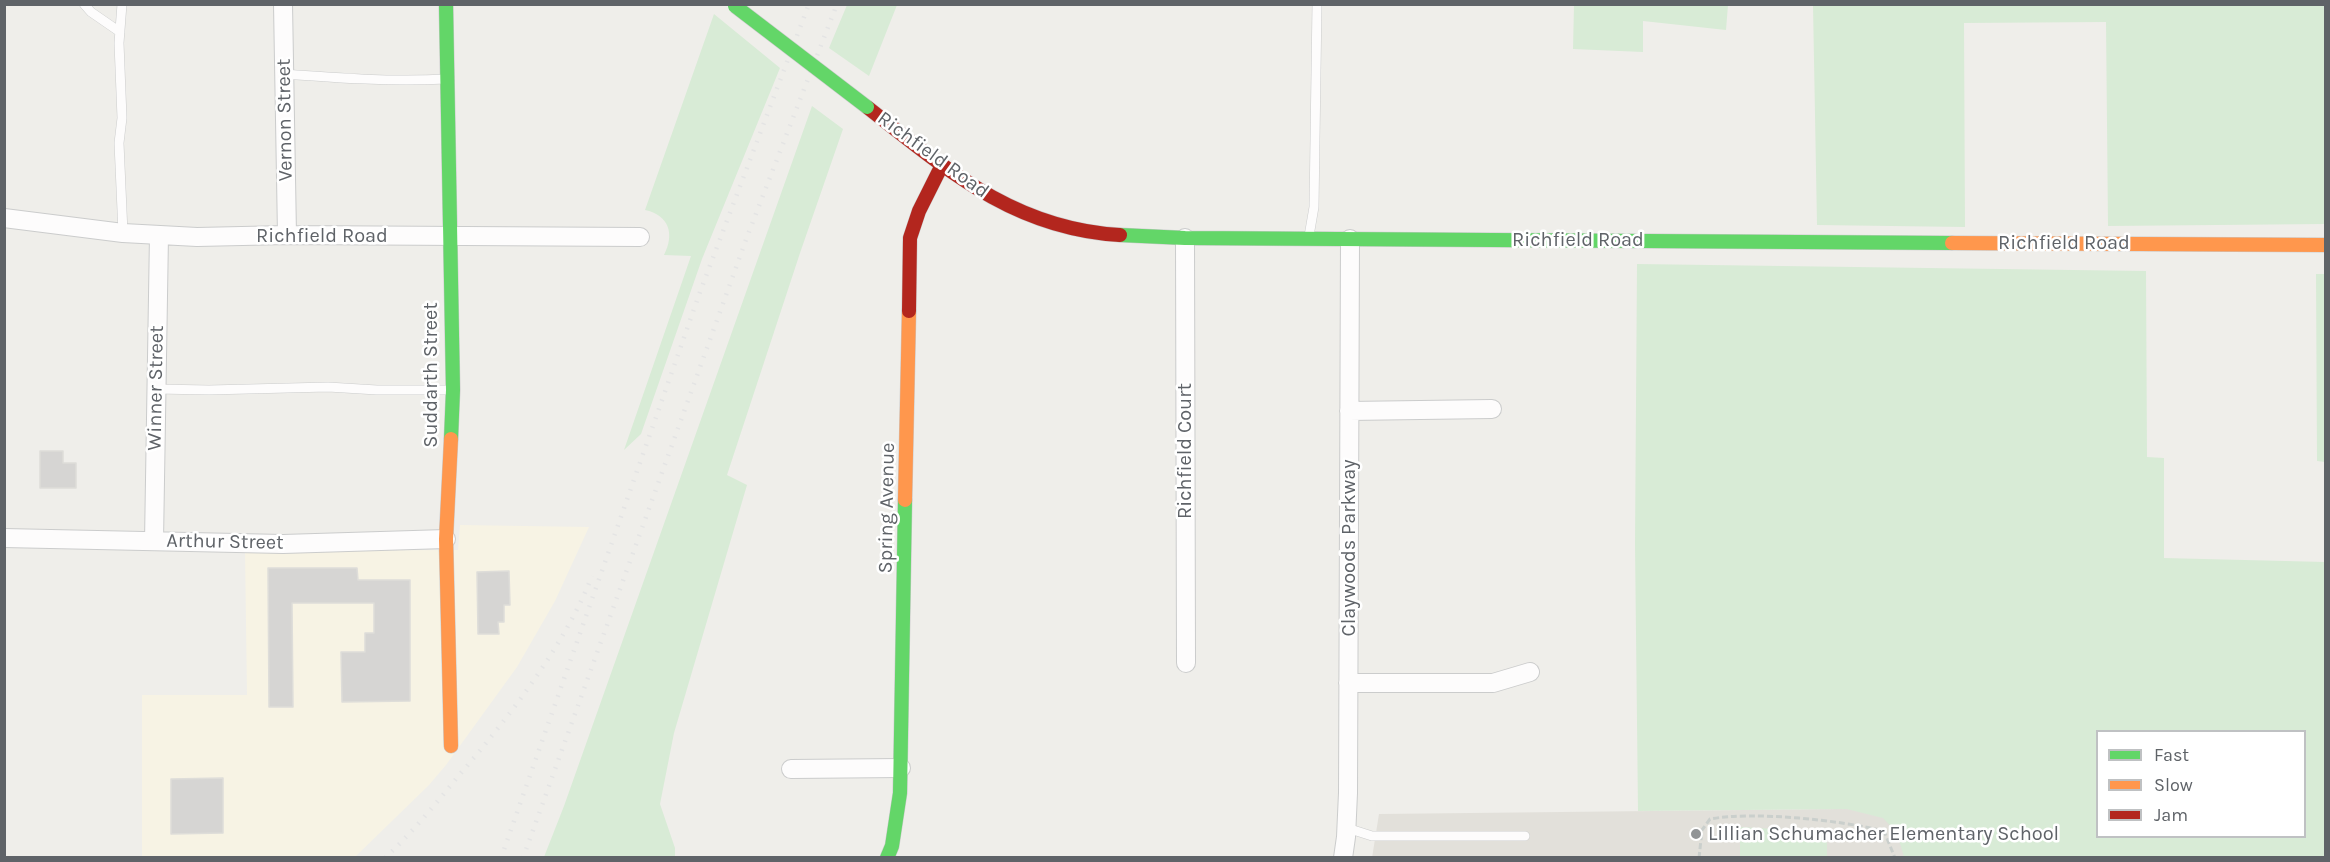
<!DOCTYPE html>
<style>
body{margin:0}
#map{position:relative;width:2330px;height:862px;overflow:hidden;background:#efeeea;font-family:Karla,sans-serif}
canvas{display:block}
.frame{position:absolute;inset:0;border:6px solid #5f6368;pointer-events:none}
.legend{position:absolute;left:2096px;top:730px;width:210px;height:108px;box-sizing:border-box;background:#fff;border:2px solid #bfc1c3;margin:0;padding:8px 10px;list-style:none;font-size:18px;color:#5f6368}
.legend li{display:flex;align-items:center;gap:12px;height:30px}
.legend b{width:30px;border:2px solid #bfc1c3}
</style>
<div id="map">
<canvas width="2330" height="862"></canvas>
<div class="frame"></div>
<ul class="legend">
<li><b style="height:8px;background:#63d668"></b>Fast</li>
<li><b style="height:8px;background:#ff974d"></b>Slow</li>
<li><b style="height:8px;background:#b3261e"></b>Jam</li>
</ul>
</div>
<script>
const context = document.querySelector('canvas').getContext('2d');
context.lineJoin = 'round';
function paint(path, color) { context.fillStyle = color; context.fill(path, 'evenodd'); }
function stroke(path, color, width, dash) { context.strokeStyle = color; context.lineWidth = width; context.lineCap = dash ? 'butt' : 'round'; context.setLineDash(dash || []); context.stroke(path); }
function label(font, color, halo, rows, align = 'center') {
  context.font = font + ' Karla,sans-serif'; context.lineWidth = 5; context.setLineDash([]); context.textBaseline = 'middle'; context.strokeStyle = halo; context.fillStyle = color; for (const [text, x, y, turn = 0] of rows) {
    context.save(); context.translate(x, y); context.rotate((+turn || 0) * Math.PI / 180); context.textAlign = isNaN(turn) ? turn : align; if (halo) context.strokeText(text, 0, 0); context.fillText(text, 0, 0); context.restore();
  }
}
const commercial = new Path2D(`
 M 460,525 L 589,527 L 555,601 L 517,667 L 446,765 L 429,785 L 355,857 L 142,858 L 142,695 L 247,695 L 245,551 L 458,550 Z`);
const education = new Path2D(`
 M 2017,807 L 2016,857 L 1372,858 L 1379,814 Z`);
const green = new Path2D(`
 M 847,5 L 897,5 L 869,76 L 829,48 Z
 M 1574,5 L 1574,4 L 1728,5 L 1726,30 L 1643,21 L 1643,52 L 1573,49 Z
 M 1813,5 L 2325,5 L 2325,224 L 2108,226 L 2106,22 L 1964,23 L 1965,227 L 1817,225 Z
 M 714,14 L 780,68 L 702,259 L 641,434 L 624,450 L 691,256 L 664,255 C 675,234 669,215 645,210 Z
 M 812,106 L 843,129 L 800,253 L 727,475 L 747,485 L 674,733 L 660,804 L 675,848 L 675,857 L 544,857 L 564,806 Z
 M 1637,264 L 2146,271 L 2147,457 L 2164,458 L 2164,558 L 2325,562 L 2325,857 L 1904,857 L 1897,833 L 1883,818 L 1847,809 L 1638,811 L 1635,544 ZM 2098,732 L 2304,732 L 2304,836 L 2098,836 Z
 M 2316,274 L 2325,274 L 2325,462 L 2317,461 Z
 M 1740,827 L 1827,832 L 1827,857 L 1740,857 Z`);
const building = new Path2D(`
 M 40,451 L 63,451 L 63,463 L 76,463 L 76,488 L 40,488 Z
 M 268,568 L 357,568 L 358,580 L 410,580 L 410,701 L 342,702 L 341,652 L 365,652 L 365,633 L 374,633 L 374,603 L 292,603 L 293,707 L 269,707 Z
 M 509,571 L 510,605 L 504,605 L 504,622 L 498,622 L 499,634 L 478,634 L 477,572 Z
 M 223,778 L 223,833 L 171,834 L 171,779 Z`);
const path = new Path2D(`
 M 1699,858 L 1702,830 L 1710,819 C 1753,811 1840,820 1884,831 L 1895,858`);
const lane = new Path2D(`
 M 84,4 L 91,12 L 120,32
 M 122,4 L 119,43 L 122,118 L 119,143 L 123,233
 M 284,74 C 338,78 392,82 446,79
 M 1309,236 L 1314,207 L 1317,4
 M 156,389 L 209,390 L 328,387 L 377,390 L 450,390
 M 1347,828 L 1372,836 L 1525,836`);
const street = new Path2D(`
 M 283,4 L 287,235
 M 4,218 L 123,233 L 197,237 L 287,235 L 640,237
 M 1185,238 L 1186,663
 M 1349,411 L 1492,409
 M 4,538 L 283,544 L 446,539
 M 154,541 L 159,235
 M 1348,683 L 1493,683 L 1530,672
 M 791,769 L 901,768
 M 1343,858 L 1346,837 L 1348,793 L 1350,239`);
const fast = new Path2D(`
 M 446,4 L 453,390 L 451,439
 M 1120,235 L 1185,238 L 1952,243
 M 887,858 L 892,846 L 900,793 L 905,500`);
const slow = new Path2D(`
 M 1952,243 L 2326,245
 M 451,439 L 446,539 L 451,746
 M 905,500 L 909,311`);
const jam = new Path2D(`
 M 867,107 C 946,169 1014,229 1120,235
 M 909,311 L 910,238 L 919,211 L 942,165`);
const rail = new Path2D(`
 M 385,858 C 413,832 437,802 461,773 C 509,717 565,645 592,576
 M 501,858 L 700,292 L 809,4
 M 523,858 L 747,237 L 837,4`);
const fastBridge = new Path2D(`
 M 735,6 L 867,107`);
const markers = [
 [1696,834,6,"#919496"]
];
const streetNames = [
 ["Vernon Street",285,120,-91],
 ["Richfield Road",933,155,36],
 ["Richfield Road",322,236],
 ["Richfield Road",1578,240],
 ["Richfield Road",2064,243],
 ["Suddarth Street",431,375,-90],
 ["Winner Street",156,388,-89],
 ["Richfield Court",1185,451,-90],
 ["Spring Avenue",887,508,-89],
 ["Arthur Street",225,542,1],
 ["Claywoods Parkway",1349,548,-90]
];
const poiNames = [
 ["Lillian Schumacher Elementary School",1708,834]
];
paint(commercial, '#f7f3e4');
paint(education, '#e2e0da');
paint(green, '#d8ebd6');
paint(building, '#d6d5d3');
stroke(building, '#deddd9', 1.5);
stroke(lane, '#cbcccc', 10);
stroke(street, '#cbcccc', 20);
stroke(fast, '#cacacb', 15);
stroke(slow, '#cacacb', 15);
stroke(jam, '#cacacb', 15);
stroke(path, '#cacfcc', 3, [6, 3]);
stroke(lane, '#fdfcfc', 9);
stroke(street, '#fdfcfc', 18);
stroke(fast, '#63d668', 14);
stroke(slow, '#ff974d', 14);
stroke(jam, '#b3261e', 14);
stroke(rail, '#e4e4e4', 4.5, [1.5, 8]);
stroke(fastBridge, '#cacacb', 15, []);
stroke(fastBridge, '#63d668', 14);
for (const [x, y, r, color] of markers) { const dot = new Path2D(); dot.arc(x, y, r, 0, 2 * Math.PI); context.fillStyle = color; context.fill(dot); stroke(dot, '#fff', 2); }
label('20px', '#5f6368', '#fff', streetNames);
label('20px', '#5f6368', '#fff', poiNames, 'left');
</script>
